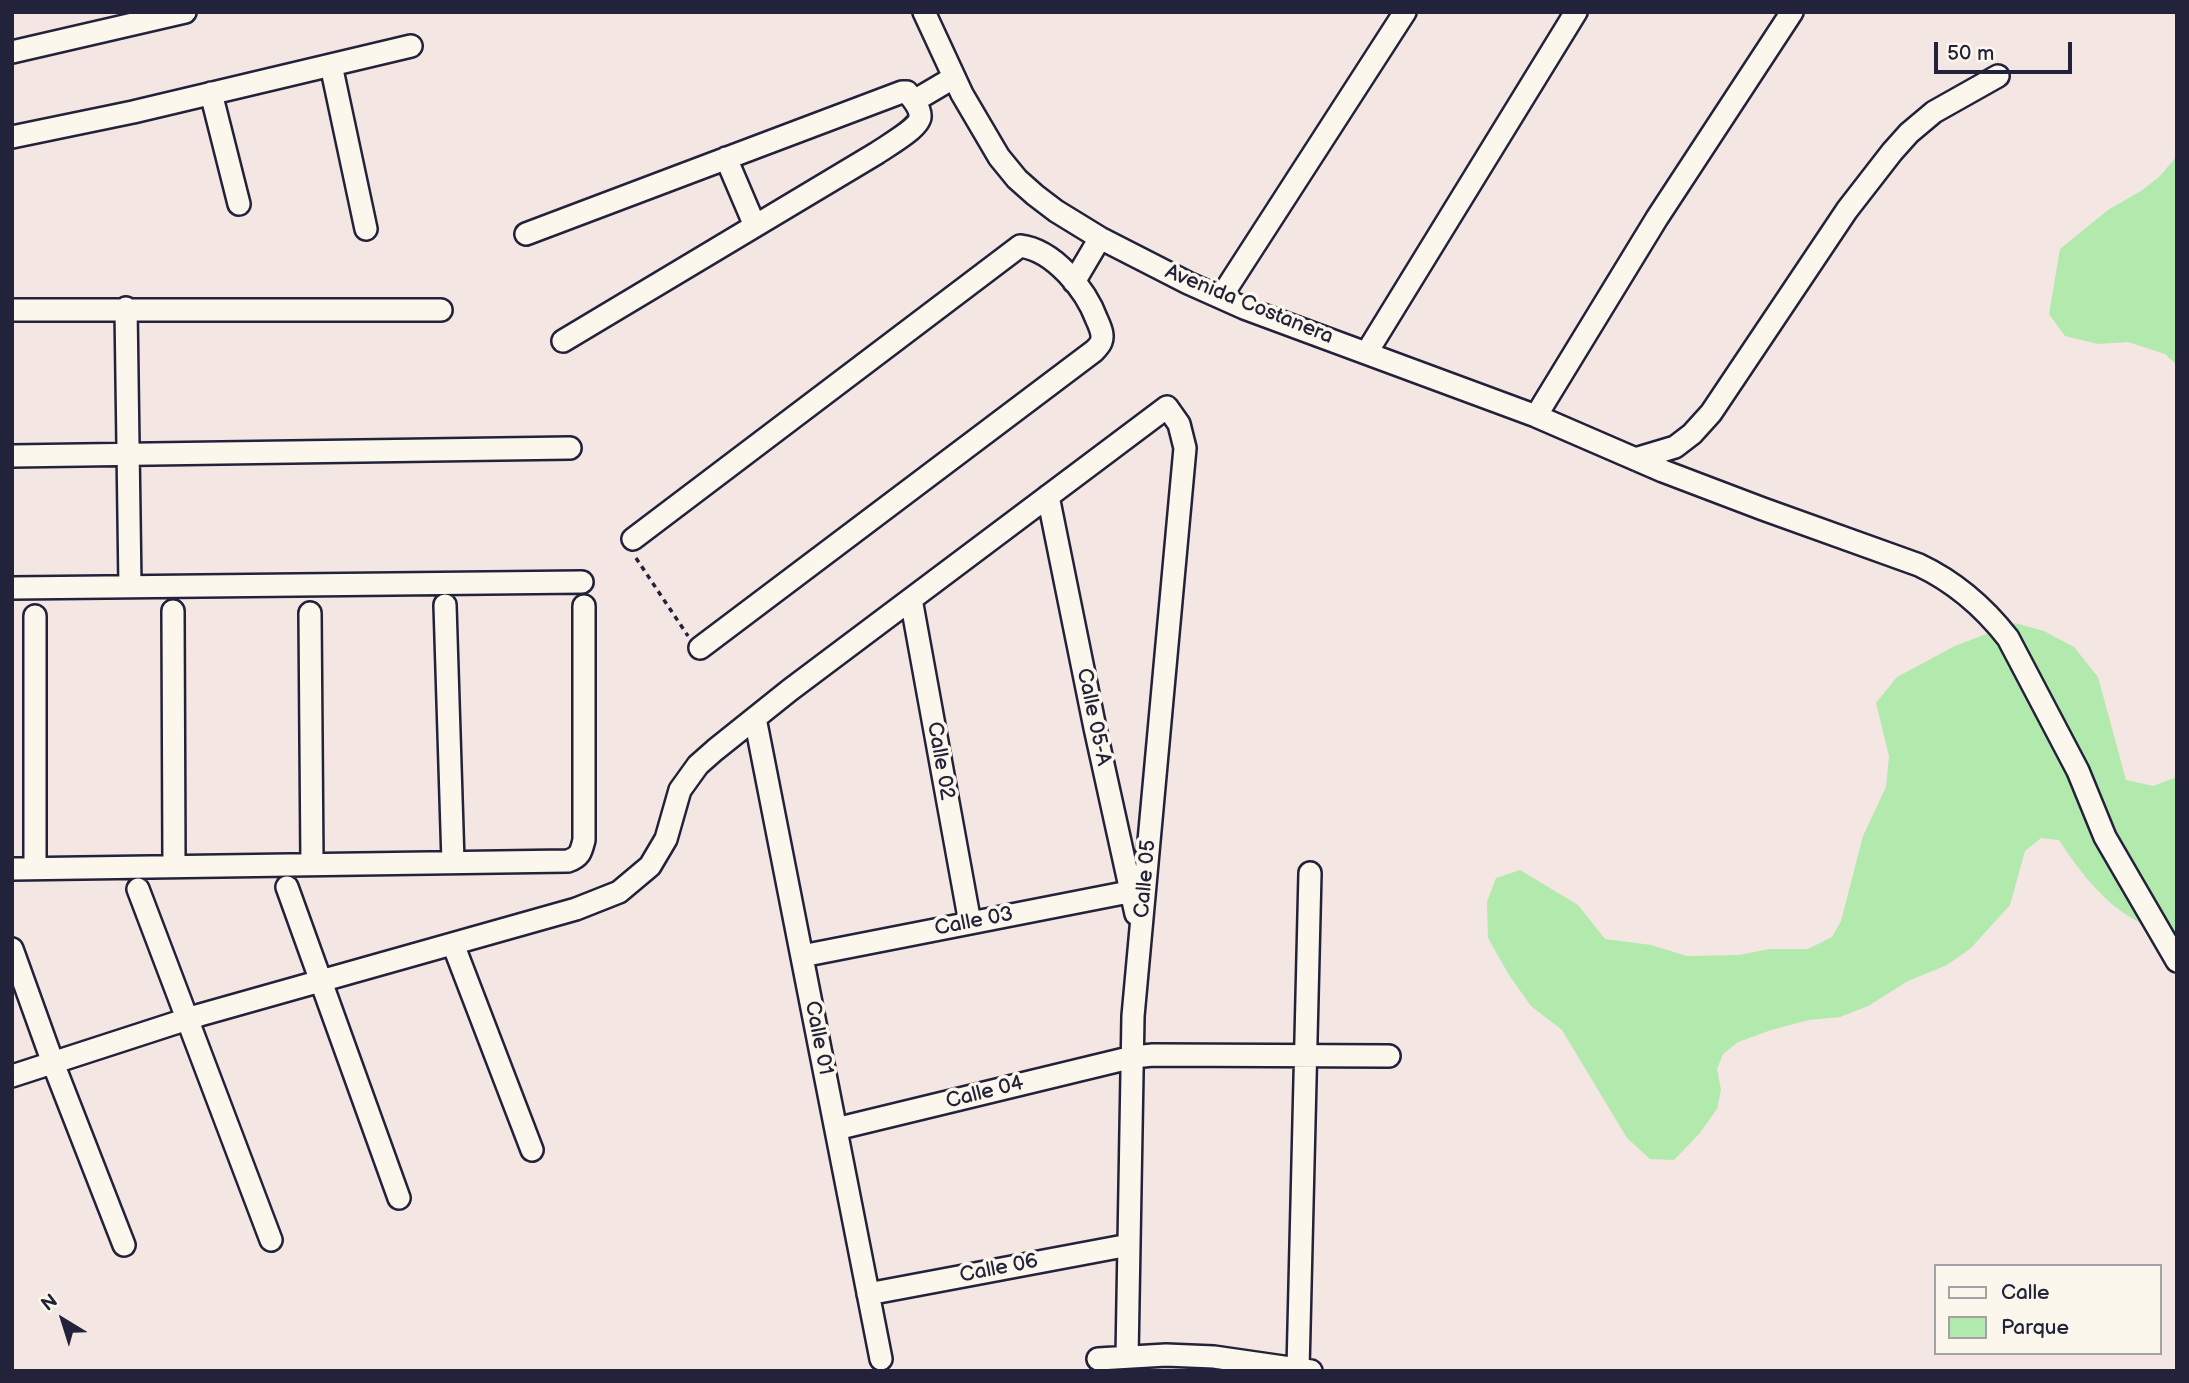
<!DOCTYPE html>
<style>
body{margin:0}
#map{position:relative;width:2189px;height:1383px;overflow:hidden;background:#f4e6e3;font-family:"Balsamiq Sans",sans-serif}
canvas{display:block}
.frame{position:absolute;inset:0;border:14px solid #22223b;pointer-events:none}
.legend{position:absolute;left:1934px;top:1264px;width:228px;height:91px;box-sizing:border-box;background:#fbf7ec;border:2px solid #a4a2a5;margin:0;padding:9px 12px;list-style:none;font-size:21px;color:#22223b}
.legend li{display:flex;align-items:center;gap:14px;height:35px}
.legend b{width:35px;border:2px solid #a4a2a5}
.north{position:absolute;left:28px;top:1285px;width:70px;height:70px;-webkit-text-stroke:5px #fbf7ec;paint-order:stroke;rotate:322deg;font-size:19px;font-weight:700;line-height:28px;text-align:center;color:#22223b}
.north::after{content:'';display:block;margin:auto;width:24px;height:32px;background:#22223b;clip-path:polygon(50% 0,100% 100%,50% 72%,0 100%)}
.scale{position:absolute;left:1934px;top:42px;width:138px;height:32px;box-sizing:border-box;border:4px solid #22223b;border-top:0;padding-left:9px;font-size:21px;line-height:24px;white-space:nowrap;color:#22223b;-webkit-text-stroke:5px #fbf7ec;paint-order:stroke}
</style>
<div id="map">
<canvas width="2189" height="1383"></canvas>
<div class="frame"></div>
<ul class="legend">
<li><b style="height:9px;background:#fbf7ec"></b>Calle</li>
<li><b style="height:19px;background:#b2e9ac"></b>Parque</li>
</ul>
<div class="north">N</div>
<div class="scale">50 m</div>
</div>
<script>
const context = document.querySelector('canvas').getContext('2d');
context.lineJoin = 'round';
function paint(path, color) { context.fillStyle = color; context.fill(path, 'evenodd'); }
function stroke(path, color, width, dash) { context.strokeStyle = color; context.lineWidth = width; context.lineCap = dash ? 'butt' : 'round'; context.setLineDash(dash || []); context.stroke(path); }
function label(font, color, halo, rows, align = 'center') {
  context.font = font + ' "Balsamiq Sans",sans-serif'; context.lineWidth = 7; context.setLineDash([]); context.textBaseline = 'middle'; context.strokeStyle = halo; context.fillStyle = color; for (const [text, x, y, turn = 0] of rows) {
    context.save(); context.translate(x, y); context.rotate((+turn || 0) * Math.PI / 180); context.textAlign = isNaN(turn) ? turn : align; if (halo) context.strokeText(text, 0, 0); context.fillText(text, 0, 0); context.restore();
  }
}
const green = new Path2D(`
 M 2177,156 L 2177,365 L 2165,354 L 2128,342 L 2098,344 L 2065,336 L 2049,314 L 2060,249 L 2108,210 L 2141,191 L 2159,177 Z
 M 2015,623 L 2044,631 L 2074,647 L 2098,677 L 2126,780 L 2153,786 L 2177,777 L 2177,932 C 2165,929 2151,927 2139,922 C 2105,905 2079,871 2059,840 L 2041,838 L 2025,851 L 2010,905 L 1971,948 L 1947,965 L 1908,981 L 1868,1006 L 1840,1017 L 1809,1020 L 1771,1030 L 1738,1042 L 1723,1054 L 1717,1069 L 1721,1090 L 1717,1109 L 1699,1134 L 1674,1160 L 1650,1159 L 1627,1138 L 1562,1030 L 1531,1006 L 1509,975 L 1488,938 L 1487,902 L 1496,878 L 1520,870 L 1578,905 L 1605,939 L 1651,945 L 1687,956 L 1740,955 L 1769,949 L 1808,949 L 1832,937 L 1841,921 L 1863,836 L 1886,787 L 1889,756 L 1876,703 L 1897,677 L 1955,646 Z`);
const path = new Path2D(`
 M 636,558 L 688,636`);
const street = new Path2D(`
 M 924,12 L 962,94 L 999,157 L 1017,179 L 1035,195 L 1056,211 L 1100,238 L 1188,283 L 1244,308 L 1536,416 L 1663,471 L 1763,509 L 1919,565 C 1955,582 1983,606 2008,638 L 2078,771 L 2105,837 L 2177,961
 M 12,52 L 185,12
 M 331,65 L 366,229
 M 211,93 L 239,204
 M 914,101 L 953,78
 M 12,137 L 133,112 L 411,46
 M 726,158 L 755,226
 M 526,234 L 902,92 L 907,92 C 912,98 921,109 920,117 C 919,128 887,146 877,153 L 563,341
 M 1074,282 L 1100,238
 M 1221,297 L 1405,12
 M 126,308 L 130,586
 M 12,310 L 441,310
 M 1367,352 L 1576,12
 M 1536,416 L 1657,218 L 1792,12
 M 12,456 L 570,448
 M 1635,459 L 1675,447 L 1692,434 L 1711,413 L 1847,210 L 1892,152 L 1909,133 L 1934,112 L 1998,76
 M 1048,496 L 1095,728 L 1136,914
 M 633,539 L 1020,246 C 1054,250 1086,290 1097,320 C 1100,327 1104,335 1101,342 C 1100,345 1097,348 1094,351 L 700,648
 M 12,588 L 582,582
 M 911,599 L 970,923
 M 445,605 L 453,862
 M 173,611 L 174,866
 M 310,613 L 312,864
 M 35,616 L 35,868
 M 755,718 L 881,1359
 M 12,869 L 568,861 C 580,857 581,852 584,840 L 584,606
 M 287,887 L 399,1198
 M 138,889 L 271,1240
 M 453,944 L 532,1150
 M 12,949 L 53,1063 L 124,1245
 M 802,956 L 1144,889
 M 12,1076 L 200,1015 L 576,909 L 619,892 L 650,866 L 666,839 L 680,790 L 698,765 L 715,750 L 790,690 L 1167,407 L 1179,424 L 1185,448 L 1133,1016 L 1127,1357
 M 836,1129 L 1133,1057 L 1153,1055 L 1389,1056
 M 868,1294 L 1129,1245
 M 1098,1359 L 1166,1355 L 1214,1357 L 1311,1371
 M 1298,1369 L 1310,873`);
const streetNames = [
 ["Avenida Costanera",1249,305,22],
 ["Calle 05-A",1093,717,78],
 ["Calle 02",940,761,80],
 ["Calle 05",1146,879,-85],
 ["Calle 03",974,922,-11],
 ["Calle 01",818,1038,79],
 ["Calle 04",985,1093,-14],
 ["Calle 06",999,1269,-11]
];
paint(green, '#b2e9ac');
stroke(street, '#22223b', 26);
stroke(path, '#22223b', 3.5, [5, 5]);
stroke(street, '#fbf7ec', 21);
label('21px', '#22223b', '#fbf7ec', streetNames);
</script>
